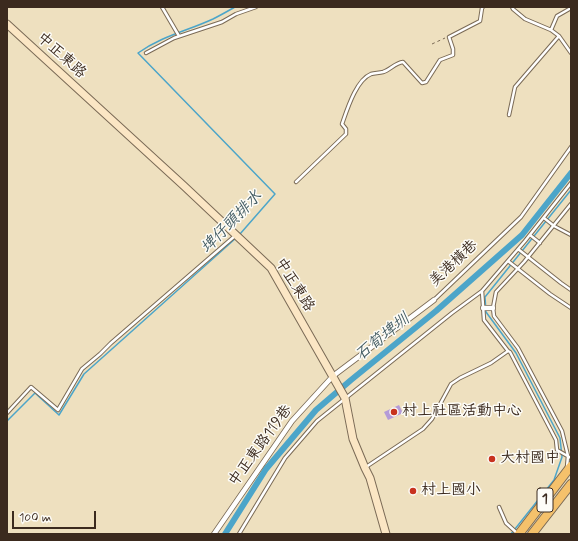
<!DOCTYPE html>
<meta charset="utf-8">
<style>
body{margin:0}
#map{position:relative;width:578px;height:541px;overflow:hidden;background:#eee0bf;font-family:Mynerve,sans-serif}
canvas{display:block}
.frame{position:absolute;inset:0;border:8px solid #3b2a1e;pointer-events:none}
.scale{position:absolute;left:12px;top:511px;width:84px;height:18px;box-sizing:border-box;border:2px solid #3b2a1e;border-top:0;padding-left:5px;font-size:12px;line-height:14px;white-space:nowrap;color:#3b2a1e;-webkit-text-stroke:3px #fdfcf7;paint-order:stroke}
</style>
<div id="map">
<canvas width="578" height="541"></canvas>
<div class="frame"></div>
<div class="scale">100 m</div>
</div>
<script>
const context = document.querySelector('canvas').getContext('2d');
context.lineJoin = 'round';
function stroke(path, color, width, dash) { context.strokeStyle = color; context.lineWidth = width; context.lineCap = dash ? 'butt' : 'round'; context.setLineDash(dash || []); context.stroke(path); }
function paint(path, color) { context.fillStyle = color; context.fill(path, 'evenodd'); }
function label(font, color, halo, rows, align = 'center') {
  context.font = font + ' Mynerve,"LXGW WenKai TC",sans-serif'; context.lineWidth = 3; context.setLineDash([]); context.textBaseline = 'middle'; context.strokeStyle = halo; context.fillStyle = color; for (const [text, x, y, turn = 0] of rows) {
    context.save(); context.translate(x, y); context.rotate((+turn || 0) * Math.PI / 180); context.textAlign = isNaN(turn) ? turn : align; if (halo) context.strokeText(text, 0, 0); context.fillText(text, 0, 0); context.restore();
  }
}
const stream = new Path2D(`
 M 235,7 C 228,11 221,15 213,19 C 187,31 162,36 138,53 L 275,194 L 240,234
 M 7,421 L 35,393 L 59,415 L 84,374 L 236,238
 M 511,534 L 554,480 L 562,457 L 560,438 L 516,353 L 486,312 L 485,297 L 571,190`);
const canal = new Path2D(`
 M 225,534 L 266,469 L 316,410 L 351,380 L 436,311 L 522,235 L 571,173`);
const building = new Path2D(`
 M 399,405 L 403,413 L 388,420 L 384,412 Z`);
const path = new Path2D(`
 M 432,44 L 445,38`);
const service = new Path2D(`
 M 162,7 L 179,36
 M 512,7 L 513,9 L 525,19 L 551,30 L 559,36 L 571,53
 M 551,30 L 557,16 L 571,8
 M 146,53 L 174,38 L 222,22 L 236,14 L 256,7
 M 509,115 L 515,87 L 559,36
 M 296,182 L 346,134 L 346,129 L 342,124 C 347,110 356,80 371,74 C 375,73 379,73 383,72 C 390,70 395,63 403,62 L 422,83 L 426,82 L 440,60 L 453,55 L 453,49 L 449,37 L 480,21 L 482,8 L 483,7
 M 544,218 L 554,226 L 571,235
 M 530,235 L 540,243
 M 518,249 L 561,283 L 571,290
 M 508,261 L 550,294 L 571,308
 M 482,291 L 484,320 L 508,351 L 510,352 L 556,440 L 557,450 L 571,458
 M 434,300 L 521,217 L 571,147
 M 7,413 L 31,387 L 58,410 L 82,369 L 100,354 L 111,343 L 236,235
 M 366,467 L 423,429 L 432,419 L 451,384 L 460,378 L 491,363 L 508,351
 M 567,467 L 568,456 L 562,431 L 518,348 L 494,316 L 493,308 L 496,292 L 524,262 L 571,204
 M 499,507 L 506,523 L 518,534
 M 239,534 L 285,458 L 317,421 L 452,313 L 482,291 L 525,241 L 571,183`);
const minor = new Path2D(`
 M 483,308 L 493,308
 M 214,534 L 292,421 L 333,376 L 434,300`);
const secondary = new Path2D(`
 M 7,24 L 184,186 L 271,268 L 345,398 L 353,439 L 365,468 L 370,478 L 386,534`);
const primary = new Path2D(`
 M 519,534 L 571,466
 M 532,534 L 571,484`);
const markers = [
 [394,412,4,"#c8321e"],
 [492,459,4,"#c8321e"],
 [413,491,4,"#c8321e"]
];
const shields = [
 [545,500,16]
];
const shieldNames = [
 ["1",545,500]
];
const streetNames = [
 ["中正東路",61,56,42],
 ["美港橫巷",454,264,-43],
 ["中正東路",294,285,58],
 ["中正東路119巷",261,446,-54]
];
const poiNames = [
 ["村上社區活動中心",402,412],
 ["大村國中",500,459],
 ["村上國小",421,491]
];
const waterNames = [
 ["埤仔頭排水",232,223,-46],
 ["石筍埤圳",383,338,-39]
];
stroke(stream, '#4ca5c9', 1.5);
stroke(canal, '#4ca5c9', 6);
paint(building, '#b49bd7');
stroke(service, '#7a6a56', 4.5);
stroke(minor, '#7a6a56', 6);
stroke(secondary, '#7a6a56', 9);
stroke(primary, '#7a6a56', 10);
stroke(path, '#7a6a56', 1, [3, 3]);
stroke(service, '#fff', 2.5);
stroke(minor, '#fff', 4.5);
stroke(secondary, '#fbe6c4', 7);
stroke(primary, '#f5c16b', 8);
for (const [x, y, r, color] of markers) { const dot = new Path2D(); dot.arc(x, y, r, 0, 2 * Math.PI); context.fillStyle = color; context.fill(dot); stroke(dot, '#fdfcf7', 1.5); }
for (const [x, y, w] of shields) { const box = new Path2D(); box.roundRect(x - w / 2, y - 12, w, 24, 3); context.fillStyle = '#fdfcf7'; context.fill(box); stroke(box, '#3b2a1e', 1); }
label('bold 14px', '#3b2a1e', null, shieldNames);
label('15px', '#3b2a1e', '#fdfcf7', streetNames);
label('15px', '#3b2a1e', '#fdfcf7', poiNames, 'left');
label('italic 16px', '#425b62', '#fdfcf7', waterNames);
</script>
